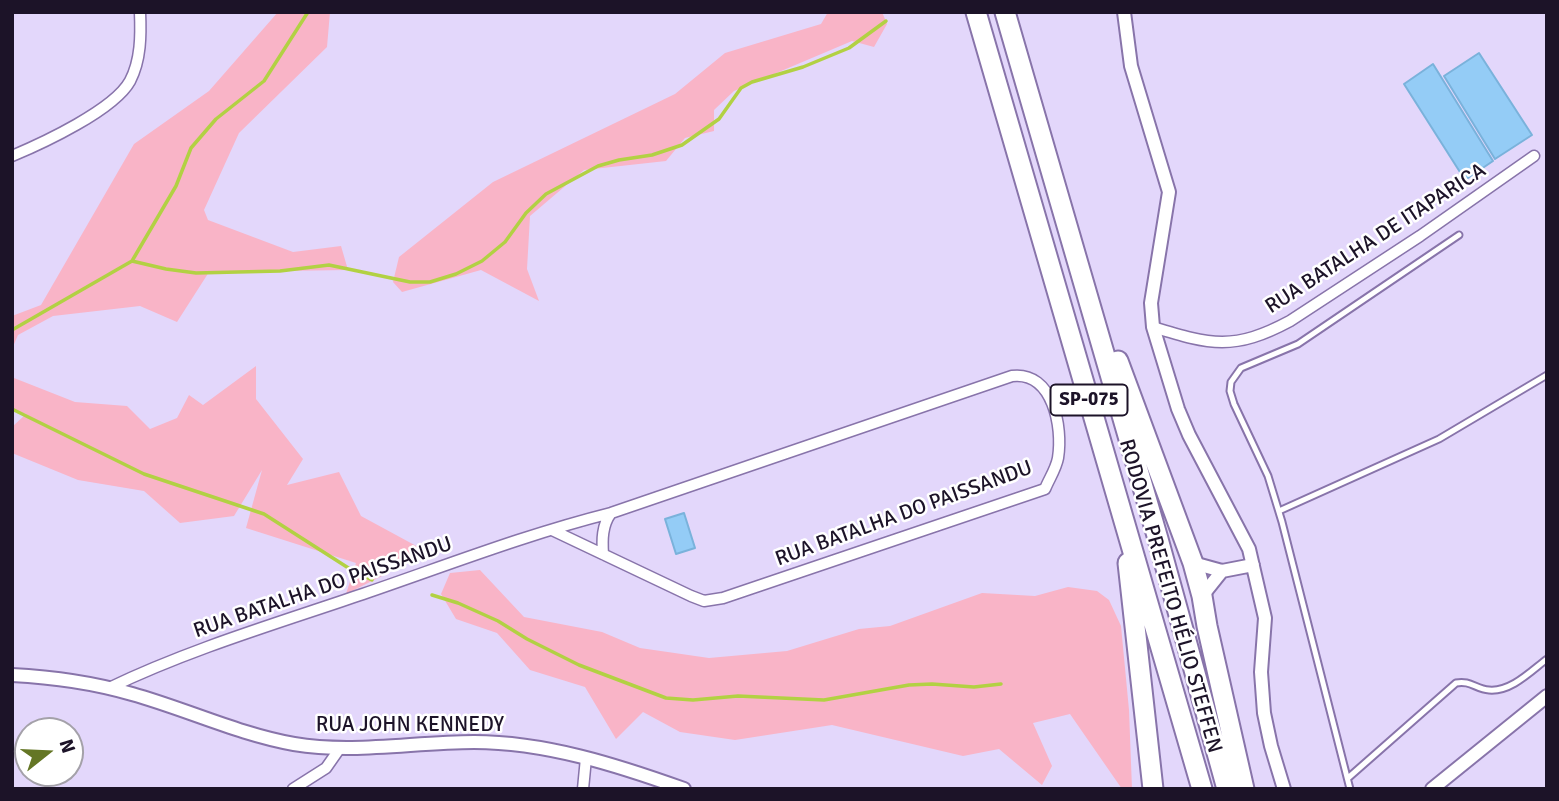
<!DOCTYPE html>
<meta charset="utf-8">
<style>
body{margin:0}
#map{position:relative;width:1559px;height:801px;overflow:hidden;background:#e3d7fb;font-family:Signika,sans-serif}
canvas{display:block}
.frame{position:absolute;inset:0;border:14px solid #1c1328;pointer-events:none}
.north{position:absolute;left:14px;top:717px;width:70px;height:70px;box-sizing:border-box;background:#fff;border:2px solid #a4a1a9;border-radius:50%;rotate:72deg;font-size:19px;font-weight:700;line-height:28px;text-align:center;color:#1c1328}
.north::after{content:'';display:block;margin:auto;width:24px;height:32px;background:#647625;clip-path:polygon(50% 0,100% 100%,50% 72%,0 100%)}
</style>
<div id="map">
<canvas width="1559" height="801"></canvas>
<div class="frame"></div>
<div class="north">N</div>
</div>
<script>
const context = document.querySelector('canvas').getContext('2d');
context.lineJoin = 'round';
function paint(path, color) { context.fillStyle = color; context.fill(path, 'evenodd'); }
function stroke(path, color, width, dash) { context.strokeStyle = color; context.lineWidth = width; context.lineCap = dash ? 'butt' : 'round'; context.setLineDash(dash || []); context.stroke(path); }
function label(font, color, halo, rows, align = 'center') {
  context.font = font + ' Signika,sans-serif'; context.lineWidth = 5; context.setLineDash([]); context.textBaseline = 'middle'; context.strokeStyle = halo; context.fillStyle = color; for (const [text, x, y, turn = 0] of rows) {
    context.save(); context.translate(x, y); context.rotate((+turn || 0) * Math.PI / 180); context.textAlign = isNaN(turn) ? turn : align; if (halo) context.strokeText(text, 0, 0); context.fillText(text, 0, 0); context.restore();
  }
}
const green = new Path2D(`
 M 278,12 L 330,12 L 327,47 L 239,133 L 204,210 L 208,220 L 293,252 L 341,246 L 348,270 L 209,272 L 177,322 L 140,306 L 53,316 L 18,335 L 12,349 L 12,316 L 41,305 L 134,144 L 209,91 Z
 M 828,12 L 882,12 L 887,24 L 874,47 L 852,41 L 734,91 L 714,110 L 714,131 L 685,138 L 666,161 L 584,170 L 530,216 L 527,269 L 539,301 L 481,270 L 402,292 L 393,282 L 399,257 L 493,182 L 675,94 L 725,53 L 821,24 Z
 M 256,366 L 256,399 L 303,459 L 287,485 L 339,472 L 361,516 L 420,548 L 382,576 L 346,594 L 356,563 L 246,528 L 262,470 L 234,516 L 180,523 L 144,491 L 78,480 L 12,453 L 12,427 L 26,414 L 12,409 L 12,372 L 14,378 L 75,402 L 127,406 L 150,429 L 177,418 L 189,395 L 203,405 Z
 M 480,570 L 524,617 L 602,632 L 640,648 L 709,658 L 787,651 L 859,629 L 890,626 L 982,593 L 1035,596 L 1068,587 L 1097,591 L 1109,600 L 1121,626 L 1129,710 L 1132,789 L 1122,789 L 1070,714 L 1033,723 L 1052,766 L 1042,785 L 999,749 L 963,756 L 832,725 L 735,740 L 680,732 L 643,712 L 616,739 L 585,687 L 530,670 L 497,633 L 456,619 L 441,594 L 450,573 Z`);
const stream = new Path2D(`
 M 132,261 L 166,269 L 196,273 L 280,271 L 329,265 L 410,282 L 430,282 L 456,274 L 482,261 L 505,242 L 526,213 L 546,194 L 598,166 L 619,160 L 652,155 L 682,145 L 719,119 L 741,88 L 752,82 L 803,67 L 849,48 L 886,21
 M 12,330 L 132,261 L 176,186 L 191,148 L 216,119 L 264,81 L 308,12
 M 12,409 L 144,474 L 264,514 L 350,569 L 372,580
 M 432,595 L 458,603 L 498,621 L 527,639 L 579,665 L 666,698 L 693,700 L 738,696 L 824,700 L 909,685 L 932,684 L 974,687 L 1001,684`);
const building = new Path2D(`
 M 1479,53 L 1532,135 L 1495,159 L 1444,76 Z
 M 1433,64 L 1493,161 L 1465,180 L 1404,84 Z
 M 684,513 L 695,548 L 676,554 L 665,519 Z`);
const service = new Path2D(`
 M 1279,511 L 1439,439 L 1547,375
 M 1348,778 L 1456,683 C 1470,680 1476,689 1489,690 C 1511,692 1531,671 1547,659
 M 1350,789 L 1282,522 L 1268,476 L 1234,404 L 1230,391 L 1231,382 L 1241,368 L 1298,344 L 1459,235`);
const minor = new Path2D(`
 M 12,156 C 43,143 114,110 130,81 C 141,60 141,35 140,12
 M 1153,327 C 1211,345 1234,351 1290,321 L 1420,236 L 1534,156
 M 603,554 C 602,540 602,525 611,513
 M 109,688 C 190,649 278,623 363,594 C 445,566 527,534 611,513 L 1012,376 C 1053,371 1063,427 1058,458 C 1056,469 1049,479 1045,489 L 723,598 L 704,601 L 691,596 L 552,530
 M 293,789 L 326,768 L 340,748
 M 583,789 L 586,758`);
const tertiary = new Path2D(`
 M 1124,12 L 1131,66 L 1169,192 L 1151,303 L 1153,327 L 1178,409 L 1189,435 L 1249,549 L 1265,618 L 1261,672 L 1264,713 L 1271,746 L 1284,789
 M 1193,563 L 1222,571
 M 1202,596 L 1222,571 L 1253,565
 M 12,675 C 52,677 94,683 132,694 C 186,709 238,734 294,744 C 353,754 414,742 474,742 C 545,742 617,765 684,789
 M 1432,789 L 1547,696`);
const motorway = new Path2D(`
 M 976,12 L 1202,789
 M 1005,12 L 1158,539 L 1227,789
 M 1118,361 L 1193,563 L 1202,596 L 1207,626 L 1244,789
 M 1128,563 L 1153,789`);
const shields = [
 [1089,400,77]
];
const shieldNames = [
 ["SP-075",1089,400]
];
const streetNames = [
 ["RUA BATALHA DE ITAPARICA",1376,239,-33],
 ["RUA BATALHA DO PAISSANDU",904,514,-20],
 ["RUA BATALHA DO PAISSANDU",323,588,-19],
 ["RODOVIA PREFEITO HÉLIO STEFFEN",1170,596,74],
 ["RUA JOHN KENNEDY",410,725]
];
paint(green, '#f9b4c7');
stroke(stream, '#b2d143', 3.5);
paint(building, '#94ccf6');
stroke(building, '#7ab2db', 2);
stroke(service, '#8874aa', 9);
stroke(minor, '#8874aa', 13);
stroke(tertiary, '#8874aa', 16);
stroke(motorway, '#8874aa', 23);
stroke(service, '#fff', 5);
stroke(minor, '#fff', 10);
stroke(tertiary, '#fff', 12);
stroke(motorway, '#fff', 19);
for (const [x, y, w] of shields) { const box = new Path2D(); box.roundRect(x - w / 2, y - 15.5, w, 31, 5); context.fillStyle = '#fff'; context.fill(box); stroke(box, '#1c1328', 2); }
label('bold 19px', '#1c1328', null, shieldNames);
label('21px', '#1c1328', '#fff', streetNames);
</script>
